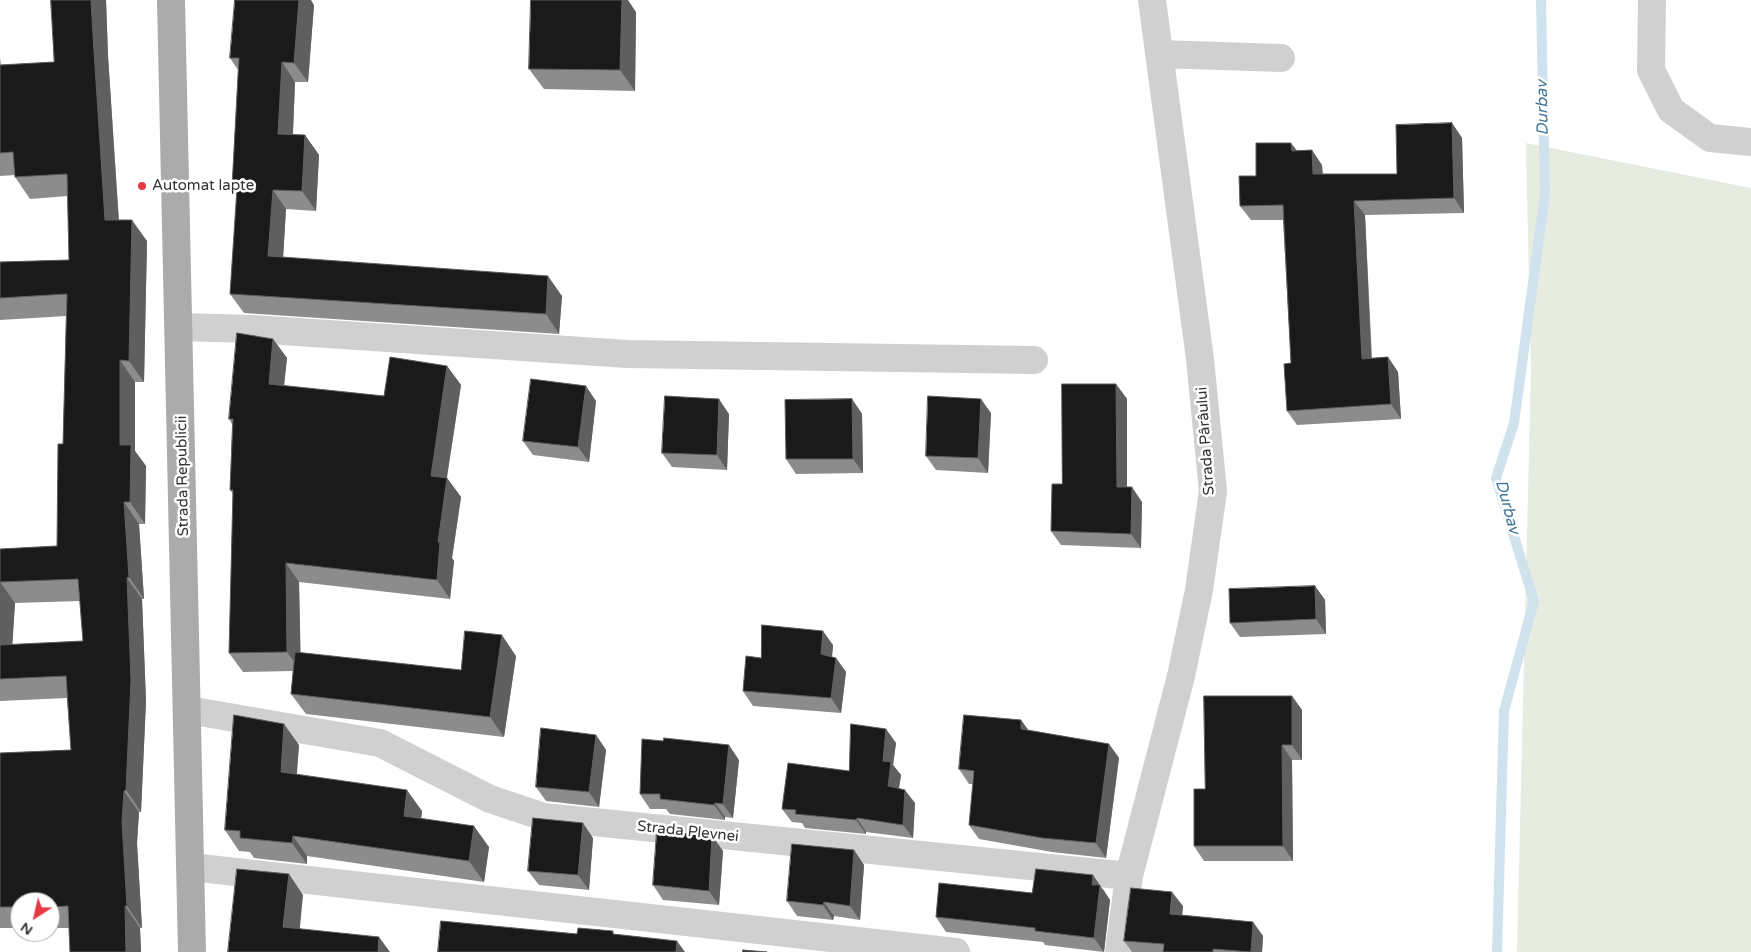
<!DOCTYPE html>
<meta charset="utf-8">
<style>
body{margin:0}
#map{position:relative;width:1751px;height:952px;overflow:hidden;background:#fff;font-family:"Varela Round",sans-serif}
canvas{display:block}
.north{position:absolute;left:10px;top:892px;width:50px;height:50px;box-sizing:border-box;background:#fff;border:1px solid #adadad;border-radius:50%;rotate:215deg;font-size:14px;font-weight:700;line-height:20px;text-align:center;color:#333}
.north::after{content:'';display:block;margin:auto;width:18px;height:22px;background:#e63946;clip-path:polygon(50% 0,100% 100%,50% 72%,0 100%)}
</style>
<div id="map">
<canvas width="1751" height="952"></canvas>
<div class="north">N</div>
</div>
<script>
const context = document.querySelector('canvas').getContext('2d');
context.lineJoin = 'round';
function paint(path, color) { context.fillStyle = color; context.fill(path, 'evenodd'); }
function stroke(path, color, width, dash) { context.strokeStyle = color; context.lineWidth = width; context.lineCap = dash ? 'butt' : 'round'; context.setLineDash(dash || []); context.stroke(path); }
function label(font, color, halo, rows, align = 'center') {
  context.font = font + ' "Varela Round",sans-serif'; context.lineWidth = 5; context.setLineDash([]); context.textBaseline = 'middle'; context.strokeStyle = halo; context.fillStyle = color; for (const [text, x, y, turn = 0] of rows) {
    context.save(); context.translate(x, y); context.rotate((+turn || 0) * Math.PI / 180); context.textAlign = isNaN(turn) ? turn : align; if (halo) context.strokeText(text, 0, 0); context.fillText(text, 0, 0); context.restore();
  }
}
const green = new Path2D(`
 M 1526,143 L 1751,188 L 1751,952 L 1517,952 L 1531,371 Z`);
const stream = new Path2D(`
 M 1497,952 L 1504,711 L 1534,601 L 1496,478 L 1514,423 L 1545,194 L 1541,0`);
const minor = new Path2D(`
 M 1652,0 L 1651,70 L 1671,110 L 1710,138 L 1751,142
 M 1160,54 L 1281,58
 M 179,327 L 253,329 L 627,354 L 1034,360
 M 188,710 L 380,743 L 490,799 L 544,817 L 1129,876
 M 191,867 L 956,952
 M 1119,952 L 1129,876 L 1181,676 L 1199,590 L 1213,491 L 1200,359 L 1152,0`);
const major = new Path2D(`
 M 171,0 L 192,952`);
const wall = new Path2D(`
 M 51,0 L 106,0 L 108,56 L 119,220 L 147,241 L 144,382 L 135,382 L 135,451 L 146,466 L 145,524 L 139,524 L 144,599 L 142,599 L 146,701 L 141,812 L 139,812 L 137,843 L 142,928 L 140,928 L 141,952 L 70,952 L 69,928 L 50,928 L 50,902 L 20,902 L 20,928 L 0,928 L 0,753 L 71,750 L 67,698 L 0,701 L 0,549 L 57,546 L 63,444 L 66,316 L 0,320 L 0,262 L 69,260 L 68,196 L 30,199 L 15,177 L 15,175 L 0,176 L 0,58 L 1,65 L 54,62 ZM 80,601 L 83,641 L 12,645 L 15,603 Z
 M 314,5 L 308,82 L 295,82 L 293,135 L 305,135 L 319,155 L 316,211 L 286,209 L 283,257 L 562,296 L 559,334 L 244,313 L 230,294 L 237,194 L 232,187 L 238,70 L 230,58 Z
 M 636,12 L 635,91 L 544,89 L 529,69 Z
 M 1452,123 L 1462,138 L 1464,213 L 1365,215 L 1372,358 L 1388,357 L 1398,372 L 1401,419 L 1297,425 L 1287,411 L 1291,363 L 1283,220 L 1251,220 L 1240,206 L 1256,176 L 1297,151 L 1322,165 L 1323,174 L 1397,174 Z
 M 273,339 L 287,358 L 284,386 L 384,396 L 447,366 L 461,385 L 447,478 L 461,497 L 452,558 L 454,561 L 450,599 L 299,582 L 300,653 L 461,670 L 516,656 L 504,737 L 306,714 L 291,694 L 293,671 L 243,672 L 229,653 L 233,494 L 230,490 L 232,424 L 229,419 Z
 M 1116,384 L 1127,399 L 1127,487 L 1142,502 L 1141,548 L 1061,545 L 1051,531 L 1062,484 Z
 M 852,399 L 862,414 L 863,473 L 796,474 L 786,459 Z
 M 596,401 L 589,462 L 533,455 L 523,441 Z
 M 991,413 L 988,473 L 936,470 L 926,456 Z
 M 729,414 L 727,470 L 672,467 L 662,453 Z
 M 1315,586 L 1325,600 L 1326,634 L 1240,637 L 1230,623 Z
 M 833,645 L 832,657 L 836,658 L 846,672 L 841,713 L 753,706 L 743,691 L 761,658 Z
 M 1292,696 L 1302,710 L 1302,760 L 1292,760 L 1293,861 L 1204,861 L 1194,846 L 1205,789 Z
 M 1021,720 L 1028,730 L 1109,744 L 1119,758 L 1106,858 L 1052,852 L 979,839 L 969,825 L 973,784 L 969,784 L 959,769 Z
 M 886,729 L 896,743 L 893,765 L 901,775 L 899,788 L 915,803 L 913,838 L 866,832 L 866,834 L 805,828 L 802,823 L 792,822 L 782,809 L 849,771 Z
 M 596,735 L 606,750 L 599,807 L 546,801 L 536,787 Z
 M 299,745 L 297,774 L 422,811 L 421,818 L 489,847 L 484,882 L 307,856 L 307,864 L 254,858 L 250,852 L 239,851 L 225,830 Z
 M 739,760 L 733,818 L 725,817 L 725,820 L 670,814 L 666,809 L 650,809 L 640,794 Z
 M 712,836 L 723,851 L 719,905 L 663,900 L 653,885 Z
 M 593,838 L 589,890 L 539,885 L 528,871 Z
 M 854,850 L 864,865 L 860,920 L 834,916 L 833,920 L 797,916 L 787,901 Z
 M 1103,889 L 1110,900 L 1104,952 L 1045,945 L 1043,942 L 946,932 L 936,917 L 1032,893 Z
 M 1183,906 L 1182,915 L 1253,922 L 1263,936 L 1262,952 L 1132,952 L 1124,941 Z`);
const shadedWall = new Path2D(`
 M 91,0 L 106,0 L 108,56 L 120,241 L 105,220 L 93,35 Z
 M 299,0 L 311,0 L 314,5 L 308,82 L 294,63 Z
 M 622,0 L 628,0 L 636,12 L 635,91 L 620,70 Z
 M 282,62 L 295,82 L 292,153 L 278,134 Z
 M 1452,123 L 1462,138 L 1464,213 L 1454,198 Z
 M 305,135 L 319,155 L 316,211 L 302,191 Z
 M 1291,143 L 1302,157 L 1292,151 Z
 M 1312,150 L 1322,165 L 1323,189 L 1313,174 Z
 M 273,190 L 286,209 L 282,276 L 268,256 Z
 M 1354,201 L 1365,215 L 1372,373 L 1362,359 Z
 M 132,220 L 147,241 L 144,382 L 129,361 Z
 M 548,276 L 562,296 L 559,334 L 546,314 Z
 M 273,339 L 287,358 L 282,404 L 269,384 Z
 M 1388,357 L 1398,372 L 1401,419 L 1391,404 Z
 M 120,360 L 135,382 L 135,451 L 146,466 L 145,524 L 130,502 L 120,445 Z
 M 447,366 L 461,385 L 444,495 L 431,476 Z
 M 1116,384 L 1127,399 L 1127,501 L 1117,487 Z
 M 586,386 L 596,401 L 589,462 L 578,447 Z
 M 719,399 L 729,414 L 727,470 L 717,455 Z
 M 852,399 L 862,414 L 863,473 L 853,459 Z
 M 981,399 L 991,413 L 988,473 L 978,458 Z
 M 447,478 L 461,497 L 452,558 L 454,561 L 450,599 L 437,580 L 438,542 Z
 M 1132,487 L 1142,502 L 1141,548 L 1131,534 Z
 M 124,502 L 139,524 L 144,599 L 129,577 Z
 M 286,563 L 299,582 L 301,671 L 287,652 Z
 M 127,578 L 142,599 L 146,701 L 141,812 L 126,790 Z
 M 0,582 L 15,603 L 11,667 L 0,651 Z
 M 1315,586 L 1325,600 L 1326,634 L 1316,619 Z
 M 823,631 L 833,645 L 831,668 L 821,654 Z
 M 502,635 L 516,656 L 504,737 L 490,717 Z
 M 836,658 L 846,672 L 841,713 L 831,698 Z
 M 1292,696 L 1302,710 L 1302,760 L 1292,745 Z
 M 1021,720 L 1032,735 L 1021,729 Z
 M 284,724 L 299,745 L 295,793 L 281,772 Z
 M 886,729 L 896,743 L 893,765 L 901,775 L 897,800 L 888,786 L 883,761 Z
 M 596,735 L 606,750 L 599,807 L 589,792 Z
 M 1109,744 L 1119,758 L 1106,858 L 1096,843 Z
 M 729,745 L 739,760 L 733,818 L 723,804 Z
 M 1282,745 L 1292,760 L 1293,861 L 1283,846 Z
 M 407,790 L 422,811 L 419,837 L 404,816 Z
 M 905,790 L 915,803 L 913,838 L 903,825 Z
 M 124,791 L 139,812 L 137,843 L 142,928 L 127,906 L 122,822 Z
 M 715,803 L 725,817 L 725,820 L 714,805 Z
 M 857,818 L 866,832 L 866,834 L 856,820 Z
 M 583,823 L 593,838 L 589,890 L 578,875 Z
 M 474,826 L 489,847 L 484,882 L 469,861 Z
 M 293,836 L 307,856 L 307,864 L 292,843 Z
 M 712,836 L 723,851 L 719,905 L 709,891 Z
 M 854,850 L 864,865 L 860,920 L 850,906 Z
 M 289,874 L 303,895 L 298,948 L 283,927 Z
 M 1093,875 L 1110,900 L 1104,952 L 1094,938 L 1092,885 Z
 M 1172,892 L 1183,906 L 1181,929 L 1170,914 Z
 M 824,902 L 834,916 L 833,920 L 823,905 Z
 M 125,906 L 140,928 L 141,952 L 126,952 Z
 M 1253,922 L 1263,936 L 1262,952 L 1251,952 Z
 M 379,937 L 390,952 L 378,952 Z
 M 677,941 L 685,952 L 676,952 Z`);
const building = new Path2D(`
 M 51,0 L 91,0 L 93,35 L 105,220 L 132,220 L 129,361 L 120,360 L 120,445 L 131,445 L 130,502 L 124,502 L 129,577 L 127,578 L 131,680 L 126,790 L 124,791 L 122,822 L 127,906 L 125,906 L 126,952 L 70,952 L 68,906 L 50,907 L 50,902 L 20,902 L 20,907 L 0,907 L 0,753 L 71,750 L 66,676 L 0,679 L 0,645 L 83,641 L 78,579 L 0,582 L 0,587 L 0,549 L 57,546 L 58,444 L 63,444 L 67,294 L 0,298 L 0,262 L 69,260 L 67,174 L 15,177 L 13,152 L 0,153 L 0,65 L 54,62 Z
 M 235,0 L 299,0 L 294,63 L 282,62 L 278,134 L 305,135 L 302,191 L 273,190 L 268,256 L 548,276 L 546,314 L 230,294 L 237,188 L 232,187 L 239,58 L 230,58 Z
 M 531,0 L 622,0 L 620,70 L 529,69 Z
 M 1452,123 L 1454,198 L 1354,201 L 1362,359 L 1388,357 L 1391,404 L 1287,411 L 1284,364 L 1291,363 L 1283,205 L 1240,206 L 1239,176 L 1256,176 L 1256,143 L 1291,143 L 1292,151 L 1312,150 L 1313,174 L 1397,174 L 1396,125 Z
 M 237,333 L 273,339 L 269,384 L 384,396 L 390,357 L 447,366 L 431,476 L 447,478 L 438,542 L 440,542 L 437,580 L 286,563 L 287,652 L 229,653 L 233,490 L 230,490 L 233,419 L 229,419 Z
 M 531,379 L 586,386 L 578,447 L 523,441 Z
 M 1062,384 L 1116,384 L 1117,487 L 1132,487 L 1131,534 L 1051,531 L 1052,484 L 1062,484 Z
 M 665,396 L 719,399 L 717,455 L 662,453 Z
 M 928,396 L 981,399 L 978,458 L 926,456 Z
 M 852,399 L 853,459 L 786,459 L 785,400 Z
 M 1315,586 L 1316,619 L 1230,623 L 1229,589 Z
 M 762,625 L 823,631 L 821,654 L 836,658 L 831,698 L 743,691 L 746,656 L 761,658 Z
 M 465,631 L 502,635 L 490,717 L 291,694 L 295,652 L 461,670 Z
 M 1204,696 L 1292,696 L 1292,745 L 1282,745 L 1283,846 L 1194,846 L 1194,789 L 1205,789 Z
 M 234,715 L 284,724 L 281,772 L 407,790 L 404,816 L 474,826 L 469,861 L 293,836 L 292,843 L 240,838 L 240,831 L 225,830 Z
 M 964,715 L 1021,720 L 1021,729 L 1109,744 L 1096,843 L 1042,838 L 969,825 L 974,771 L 959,769 Z
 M 851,724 L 886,729 L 883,761 L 891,762 L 888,786 L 905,790 L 903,825 L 857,818 L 856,820 L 795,814 L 796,810 L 782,809 L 788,763 L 849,771 Z
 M 541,728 L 596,735 L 589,792 L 536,787 Z
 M 664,738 L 729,745 L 723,804 L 715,803 L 714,805 L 660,799 L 660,794 L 640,794 L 642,739 L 663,741 Z
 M 533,818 L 583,823 L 578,875 L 528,871 Z
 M 657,831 L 712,836 L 709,891 L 653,885 Z
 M 792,844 L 854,850 L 850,906 L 824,902 L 823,905 L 787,901 Z
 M 237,869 L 289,874 L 283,927 L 379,937 L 378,952 L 228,952 Z
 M 1036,869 L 1093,875 L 1092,885 L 1100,885 L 1094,938 L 1035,931 L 1035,928 L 936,917 L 939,883 L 1032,893 Z
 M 1131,888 L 1172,892 L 1170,914 L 1253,922 L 1251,952 L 1213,949 L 1213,952 L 1163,952 L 1164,944 L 1124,941 Z
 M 441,921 L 577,934 L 578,928 L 613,931 L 613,934 L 677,941 L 676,952 L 438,952 Z
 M 743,950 L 767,952 L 743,952 Z`);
const markers = [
 [142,186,5,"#e63946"]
];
const poiNames = [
 ["Automat lapte",152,186]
];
const streetNames = [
 ["Strada Pârâului",1206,441,-94],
 ["Strada Republicii",183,476,-91],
 ["Strada Plevnei",688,832,6]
];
const waterNames = [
 ["Durbav",1543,108,-91],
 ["Durbav",1507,507,75]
];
paint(green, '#e6ecdf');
stroke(stream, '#cfe2ee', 10);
stroke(minor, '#d0d0d0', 28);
stroke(major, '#ababab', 28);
paint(wall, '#8c8c8c');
paint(shadedWall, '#5f5f5f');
paint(building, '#1a1a1a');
stroke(building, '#5f5f5f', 1);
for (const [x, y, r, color] of markers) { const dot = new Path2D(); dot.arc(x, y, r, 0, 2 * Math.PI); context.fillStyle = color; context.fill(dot); stroke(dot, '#fff', 2); }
label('15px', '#333', '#fff', poiNames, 'left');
label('15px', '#333', '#fff', streetNames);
label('italic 16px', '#3f7597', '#fff', waterNames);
</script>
